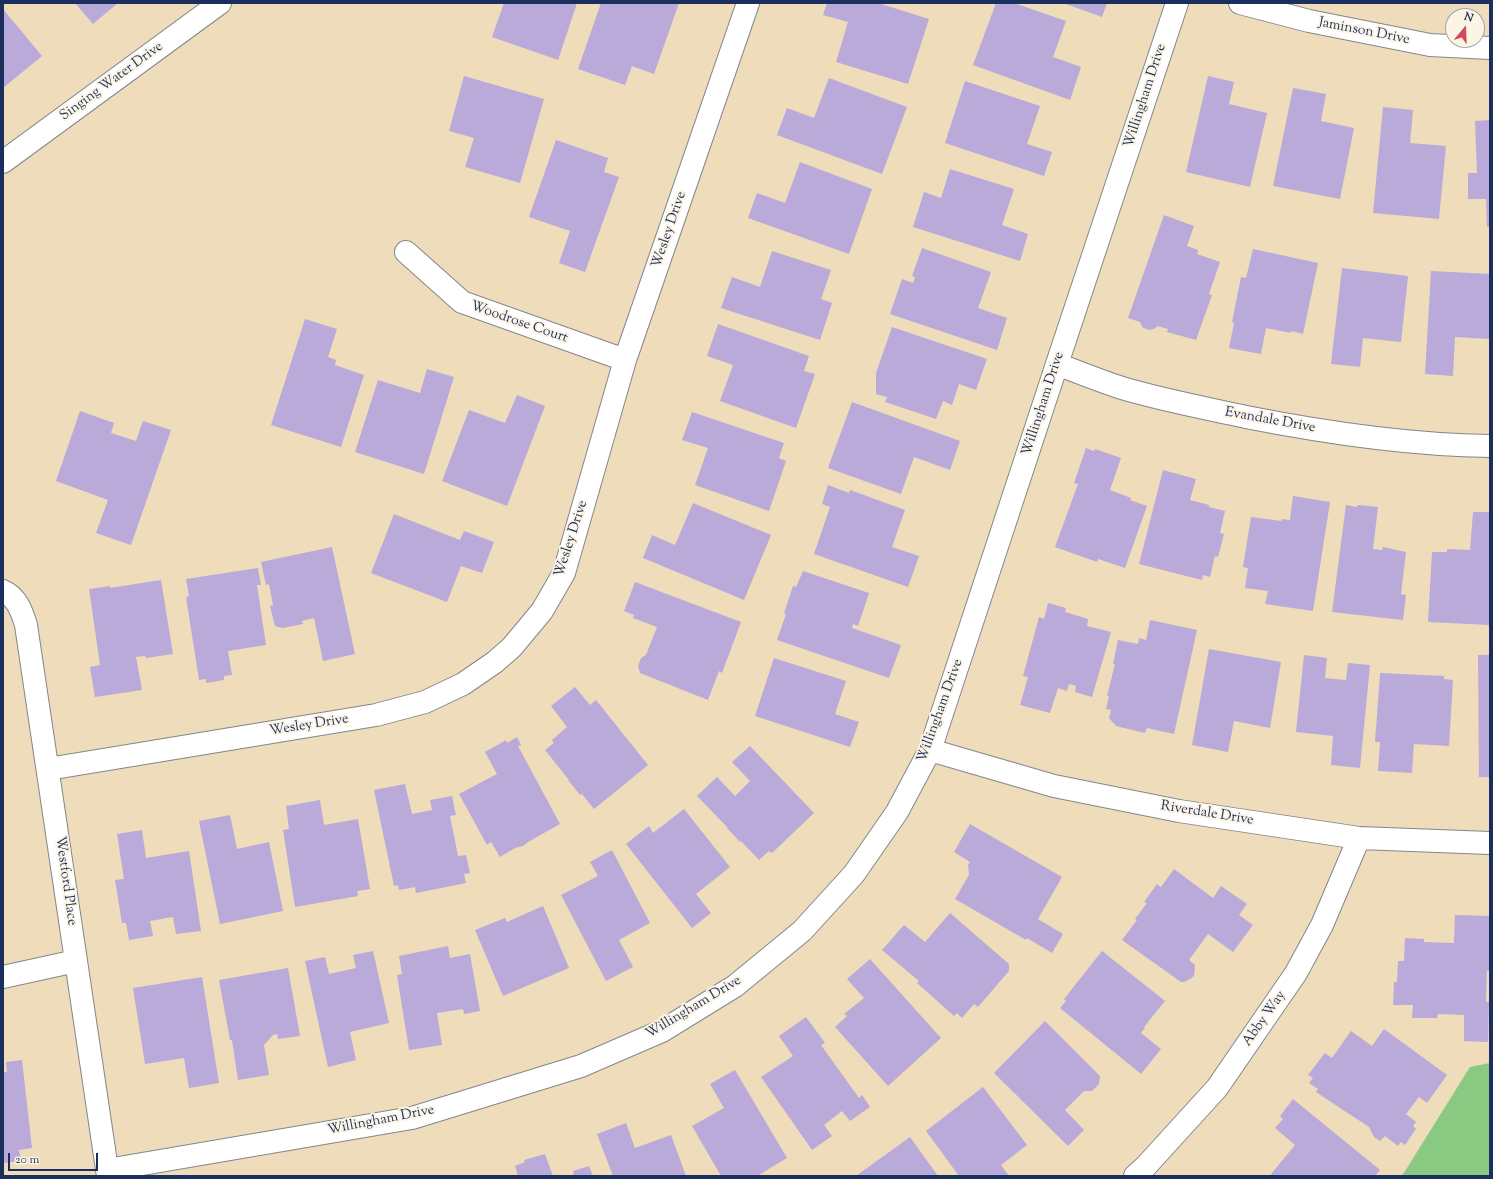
<!DOCTYPE html>
<style>
body{margin:0}
#map{position:relative;width:1493px;height:1179px;overflow:hidden;background:#eedcba;font-family:"Sorts Mill Goudy",serif}
canvas{display:block}
.frame{position:absolute;inset:0;border:4px solid #1b2f5e;pointer-events:none}
.north{position:absolute;left:1445px;top:8px;width:40px;height:40px;box-sizing:border-box;background:#fcf5e5;border:1px solid #a2a6af;border-radius:50%;rotate:19deg;font-size:11px;font-weight:700;line-height:16px;text-align:center;color:#1b2f5e}
.north::after{content:'';display:block;margin:auto;width:14px;height:18px;background:#d1495b;clip-path:polygon(50% 0,100% 100%,50% 72%,0 100%)}
.scale{position:absolute;left:8px;top:1153px;width:90px;height:18px;box-sizing:border-box;border:2px solid #1b2f5e;border-top:0;padding-left:5px;font-size:12px;line-height:14px;white-space:nowrap;color:#1b2f5e;-webkit-text-stroke:3px #fcf5e5;paint-order:stroke}
</style>
<div id="map">
<canvas width="1493" height="1179"></canvas>
<div class="frame"></div>
<div class="north">N</div>
<div class="scale">20 m</div>
</div>
<script>
const context = document.querySelector('canvas').getContext('2d');
context.lineJoin = 'round';
function paint(path, color) { context.fillStyle = color; context.fill(path, 'evenodd'); }
function stroke(path, color, width, dash) { context.strokeStyle = color; context.lineWidth = width; context.lineCap = dash ? 'butt' : 'round'; context.setLineDash(dash || []); context.stroke(path); }
function label(font, color, halo, rows, align = 'center') {
  context.font = font + ' "Sorts Mill Goudy",serif'; context.lineWidth = 4; context.setLineDash([]); context.textBaseline = 'middle'; context.strokeStyle = halo; context.fillStyle = color; for (const [text, x, y, turn = 0] of rows) {
    context.save(); context.translate(x, y); context.rotate((+turn || 0) * Math.PI / 180); context.textAlign = isNaN(turn) ? turn : align; if (halo) context.strokeText(text, 0, 0); context.fillText(text, 0, 0); context.restore();
  }
}
const green = new Path2D(`
 M 1490,1063 L 1490,1176 L 1402,1176 L 1470,1067 Z`);
const building = new Path2D(`
 M 75,3 L 118,3 L 93,24 Z
 M 504,3 L 577,3 L 558,60 L 492,37 Z
 M 601,3 L 679,3 L 654,74 L 632,66 L 625,85 L 578,69 Z
 M 827,3 L 878,3 L 929,19 L 908,84 L 836,62 L 848,22 L 823,15 Z
 M 996,3 L 1014,3 L 1066,21 L 1053,57 L 1081,67 L 1070,100 L 973,65 Z
 M 1063,3 L 1107,3 L 1102,17 Z
 M 3,9 L 42,56 L 3,88 Z
 M 464,76 L 544,99 L 520,183 L 465,167 L 474,138 L 449,131 Z
 M 1208,76 L 1234,82 L 1229,104 L 1267,113 L 1250,187 L 1186,172 Z
 M 829,78 L 907,107 L 882,174 L 777,135 L 787,108 L 814,118 Z
 M 965,81 L 1040,106 L 1027,144 L 1052,152 L 1044,176 L 945,143 Z
 M 1293,88 L 1326,94 L 1321,121 L 1354,128 L 1340,199 L 1273,186 Z
 M 1383,107 L 1413,110 L 1410,143 L 1446,146 L 1439,219 L 1373,213 Z
 M 1490,120 L 1490,227 L 1487,227 L 1486,199 L 1468,199 L 1468,173 L 1477,173 L 1475,121 Z
 M 556,140 L 608,158 L 604,172 L 619,177 L 585,272 L 559,263 L 570,231 L 529,217 Z
 M 800,162 L 872,189 L 849,254 L 748,218 L 757,193 L 785,203 Z
 M 950,169 L 1014,189 L 1002,225 L 1028,234 L 1020,261 L 913,227 L 924,192 L 941,198 Z
 M 1164,215 L 1194,226 L 1187,246 L 1198,250 L 1197,254 L 1220,262 L 1209,294 L 1212,295 L 1196,340 L 1167,332 L 1168,329 L 1157,326 L 1156,328 L 1150,330 L 1143,328 L 1140,322 L 1128,318 Z
 M 922,248 L 991,272 L 978,308 L 1007,318 L 997,350 L 890,314 L 902,279 L 913,283 L 915,277 L 912,276 Z
 M 1253,249 L 1318,263 L 1303,334 L 1291,331 L 1291,333 L 1266,328 L 1261,354 L 1229,348 L 1234,323 L 1232,322 L 1241,277 L 1246,278 Z
 M 772,251 L 831,270 L 821,299 L 832,303 L 820,340 L 721,308 L 732,277 L 760,287 Z
 M 1342,268 L 1408,276 L 1401,342 L 1363,338 L 1360,367 L 1331,364 Z
 M 1431,271 L 1490,274 L 1490,339 L 1455,337 L 1453,376 L 1425,374 Z
 M 305,319 L 337,329 L 328,357 L 336,360 L 335,365 L 364,375 L 341,447 L 271,425 Z
 M 718,324 L 809,356 L 804,371 L 815,374 L 796,428 L 720,401 L 733,365 L 707,356 Z
 M 892,327 L 987,359 L 976,390 L 959,384 L 952,405 L 943,401 L 936,419 L 885,402 L 887,397 L 876,394 L 876,373 Z
 M 427,369 L 454,377 L 424,474 L 355,452 L 378,380 L 420,393 Z
 M 517,395 L 545,406 L 507,506 L 442,481 L 469,410 L 505,423 Z
 M 852,402 L 960,441 L 950,470 L 914,457 L 901,494 L 828,468 Z
 M 80,411 L 114,423 L 111,433 L 136,441 L 143,421 L 171,430 L 131,545 L 96,533 L 108,500 L 56,481 Z
 M 692,412 L 784,443 L 779,458 L 786,461 L 769,511 L 695,485 L 708,448 L 682,440 Z
 M 1086,448 L 1094,451 L 1095,449 L 1121,458 L 1110,490 L 1131,498 L 1130,500 L 1147,506 L 1125,568 L 1098,559 L 1097,562 L 1055,547 L 1078,484 L 1074,483 Z
 M 1163,470 L 1196,479 L 1190,500 L 1209,505 L 1209,507 L 1225,511 L 1220,533 L 1224,534 L 1218,557 L 1215,556 L 1210,577 L 1203,575 L 1202,580 L 1139,564 Z
 M 828,485 L 849,493 L 850,490 L 905,510 L 892,547 L 919,556 L 908,587 L 814,554 L 830,507 L 822,504 Z
 M 1293,496 L 1330,502 L 1313,611 L 1265,604 L 1268,591 L 1245,588 L 1248,568 L 1243,567 L 1251,517 L 1281,521 L 1282,519 L 1290,520 Z
 M 693,503 L 771,535 L 744,600 L 643,558 L 652,535 L 675,545 Z
 M 1346,505 L 1357,507 L 1358,505 L 1378,507 L 1373,549 L 1382,550 L 1383,547 L 1406,552 L 1401,594 L 1406,595 L 1403,620 L 1332,612 Z
 M 1473,512 L 1490,512 L 1490,625 L 1428,622 L 1432,552 L 1447,552 L 1447,549 L 1470,550 Z
 M 394,514 L 460,540 L 464,531 L 494,542 L 482,573 L 461,566 L 447,602 L 371,573 Z
 M 332,547 L 355,654 L 323,661 L 314,618 L 302,621 L 303,624 L 283,628 L 275,626 L 270,606 L 273,605 L 269,584 L 266,585 L 261,562 Z
 M 258,568 L 261,585 L 257,585 L 266,645 L 228,651 L 232,675 L 224,676 L 224,680 L 206,683 L 206,679 L 199,680 L 186,597 L 189,596 L 186,579 Z
 M 803,571 L 869,593 L 858,626 L 853,624 L 852,628 L 901,645 L 889,678 L 777,640 L 786,614 L 784,613 L 793,586 L 796,587 Z
 M 161,580 L 173,654 L 146,658 L 145,656 L 136,657 L 142,690 L 95,697 L 90,667 L 100,665 L 89,589 L 110,586 L 110,588 Z
 M 635,582 L 741,622 L 722,673 L 719,671 L 708,700 L 640,673 L 638,666 L 641,658 L 646,655 L 657,627 L 633,618 L 634,615 L 624,611 Z
 M 1048,603 L 1066,608 L 1065,612 L 1088,619 L 1087,626 L 1111,632 L 1092,697 L 1075,692 L 1076,686 L 1069,684 L 1067,691 L 1058,688 L 1050,713 L 1020,705 L 1028,677 L 1023,676 L 1039,617 L 1044,619 Z
 M 1150,620 L 1197,630 L 1174,734 L 1147,728 L 1145,733 L 1116,726 L 1109,718 L 1111,710 L 1106,709 L 1109,696 L 1107,696 L 1115,664 L 1113,664 L 1118,640 L 1138,644 L 1139,638 L 1146,640 Z
 M 1209,649 L 1281,662 L 1270,728 L 1234,721 L 1228,752 L 1192,745 Z
 M 1304,655 L 1327,658 L 1325,678 L 1346,680 L 1348,663 L 1370,665 L 1360,768 L 1331,765 L 1333,736 L 1296,732 Z
 M 1478,655 L 1490,655 L 1490,777 L 1479,777 Z
 M 774,658 L 846,681 L 835,714 L 859,722 L 850,747 L 755,716 Z
 M 1380,673 L 1444,676 L 1444,679 L 1453,680 L 1449,746 L 1414,744 L 1412,773 L 1378,771 L 1380,742 L 1375,742 Z
 M 575,687 L 590,705 L 596,700 L 648,765 L 594,809 L 582,794 L 580,795 L 568,780 L 569,780 L 545,750 L 554,743 L 552,740 L 567,727 L 551,706 Z
 M 517,737 L 521,745 L 518,746 L 560,824 L 528,842 L 523,846 L 515,848 L 500,857 L 491,842 L 487,845 L 459,794 L 497,774 L 485,752 L 506,740 L 507,743 Z
 M 750,746 L 814,813 L 772,853 L 769,851 L 759,860 L 741,841 L 740,842 L 727,828 L 728,828 L 697,796 L 717,777 L 735,796 L 750,781 L 732,762 Z
 M 405,784 L 412,814 L 432,810 L 430,800 L 452,796 L 456,815 L 450,816 L 458,856 L 466,855 L 470,873 L 464,874 L 466,883 L 416,893 L 415,887 L 399,890 L 398,885 L 394,886 L 374,790 Z
 M 320,800 L 324,825 L 358,819 L 370,889 L 357,891 L 358,896 L 295,907 L 283,830 L 289,829 L 286,806 Z
 M 684,809 L 730,867 L 696,894 L 711,913 L 692,928 L 626,844 L 649,826 L 653,833 Z
 M 230,815 L 237,849 L 269,842 L 283,911 L 220,924 L 199,821 Z
 M 970,824 L 1062,877 L 1038,919 L 1063,934 L 1052,953 L 1027,938 L 1026,940 L 955,899 L 969,875 L 968,865 L 970,862 L 954,852 Z
 M 142,830 L 146,858 L 189,851 L 201,931 L 176,934 L 173,917 L 150,921 L 153,936 L 129,940 L 126,923 L 122,923 L 115,880 L 124,879 L 117,834 Z
 M 612,850 L 650,923 L 619,940 L 633,967 L 606,981 L 561,895 L 598,876 L 590,862 Z
 M 1174,869 L 1213,898 L 1221,886 L 1247,904 L 1239,915 L 1253,925 L 1233,952 L 1208,934 L 1189,960 L 1195,965 L 1194,976 L 1190,979 L 1184,982 L 1181,982 L 1122,940 L 1137,920 L 1135,919 L 1147,903 L 1144,902 L 1157,884 L 1161,887 Z
 M 543,906 L 569,968 L 503,996 L 475,930 L 505,918 L 507,922 Z
 M 950,913 L 1009,964 L 1009,971 L 978,1007 L 974,1004 L 962,1018 L 957,1013 L 954,1016 L 917,983 L 919,981 L 882,950 L 904,925 L 925,942 Z
 M 1455,915 L 1490,916 L 1490,971 L 1487,971 L 1486,1002 L 1489,1002 L 1488,1042 L 1464,1041 L 1464,1015 L 1438,1014 L 1437,1018 L 1412,1018 L 1413,1005 L 1393,1005 L 1394,982 L 1397,982 L 1398,961 L 1404,961 L 1405,938 L 1424,939 L 1424,942 L 1454,943 Z
 M 448,946 L 450,958 L 470,954 L 480,1011 L 464,1014 L 463,1009 L 437,1013 L 442,1045 L 409,1050 L 397,975 L 402,974 L 399,956 Z
 M 373,951 L 389,1023 L 350,1032 L 356,1060 L 328,1067 L 305,961 L 325,957 L 329,974 L 356,968 L 353,955 Z
 M 1102,951 L 1165,1001 L 1144,1027 L 1145,1028 L 1141,1033 L 1161,1049 L 1141,1074 L 1060,1008 L 1066,1001 L 1064,999 Z
 M 870,959 L 941,1038 L 888,1086 L 835,1027 L 847,1016 L 844,1014 L 864,998 L 847,979 Z
 M 288,968 L 300,1036 L 278,1039 L 277,1034 L 273,1035 L 264,1045 L 269,1075 L 238,1080 L 232,1040 L 230,1040 L 219,980 Z
 M 202,977 L 219,1083 L 189,1088 L 184,1058 L 145,1064 L 133,988 Z
 M 806,1017 L 825,1043 L 821,1045 L 859,1098 L 862,1095 L 870,1107 L 850,1121 L 842,1111 L 824,1125 L 832,1136 L 812,1150 L 761,1077 L 793,1056 L 779,1036 Z
 M 1045,1021 L 1100,1076 L 1099,1084 L 1092,1091 L 1084,1091 L 1065,1110 L 1084,1130 L 1068,1146 L 994,1073 Z
 M 1384,1029 L 1447,1075 L 1427,1103 L 1419,1097 L 1406,1114 L 1416,1122 L 1413,1126 L 1416,1129 L 1405,1145 L 1401,1142 L 1398,1146 L 1385,1136 L 1380,1141 L 1374,1137 L 1369,1127 L 1316,1092 L 1318,1089 L 1309,1083 L 1313,1078 L 1308,1075 L 1325,1053 L 1332,1058 L 1351,1031 L 1372,1046 Z
 M 22,1060 L 32,1148 L 19,1150 L 21,1161 L 3,1163 L 3,1072 L 7,1072 L 6,1062 Z
 M 735,1070 L 787,1158 L 757,1176 L 721,1176 L 692,1126 L 724,1108 L 710,1084 Z
 M 983,1087 L 1027,1145 L 1001,1165 L 1009,1176 L 959,1176 L 926,1131 Z
 M 1293,1099 L 1380,1170 L 1375,1176 L 1273,1176 L 1271,1174 L 1295,1145 L 1275,1128 L 1283,1119 L 1280,1116 Z
 M 626,1123 L 635,1148 L 671,1135 L 686,1176 L 613,1176 L 597,1134 Z
 M 910,1137 L 938,1176 L 856,1176 Z
 M 545,1154 L 553,1176 L 518,1176 L 515,1166 L 525,1162 L 524,1160 Z
 M 589,1166 L 593,1176 L 569,1176 L 574,1174 L 573,1171 Z`);
const minor = new Path2D(`
 M 1240,3 L 1309,21 L 1430,45 L 1490,48
 M 3,162 L 220,3
 M 406,252 L 462,302 L 625,360
 M 1057,364 C 1078,372 1100,381 1122,388 C 1162,400 1205,408 1246,417 C 1327,433 1408,445 1490,446
 M 3,591 C 17,597 22,612 26,625 L 108,1176
 M 930,750 L 1054,786 L 1179,811 L 1359,838 L 1490,843
 M 48,769 L 376,715 L 425,702 L 463,684 L 495,662 L 512,647 L 542,611 L 564,573 L 625,360 L 748,3
 M 3,977 L 76,961
 M 107,1170 L 412,1118 L 581,1066 L 662,1031 L 735,986 L 802,931 L 854,874 L 897,812 L 930,750 L 1057,364 L 1177,3
 M 1135,1176 L 1146,1166 L 1217,1088 L 1296,973 L 1322,925 L 1359,838`);
const streetNames = [
 ["Jaminson Drive",1364,32,11],
 ["Singing Water Drive",112,82,-36],
 ["Willingham Drive",1146,96,-72],
 ["Wesley Drive",670,230,-71],
 ["Woodrose Court",519,323,19],
 ["Willingham Drive",1044,404,-72],
 ["Evandale Drive",1270,421,10],
 ["Wesley Drive",572,539,-72],
 ["Willingham Drive",941,711,-70],
 ["Wesley Drive",309,726,-9],
 ["Riverdale Drive",1207,814,9],
 ["Westford Place",65,881,82],
 ["Willingham Drive",694,1008,-31],
 ["Abby Way",1265,1019,-55],
 ["Willingham Drive",381,1121,-11]
];
paint(green, '#89c981');
paint(building, '#b9aad9');
stroke(minor, '#84868c', 24);
stroke(minor, '#fff', 22);
label('14px', '#1b2f5e', '#fcf5e5', streetNames);
</script>
